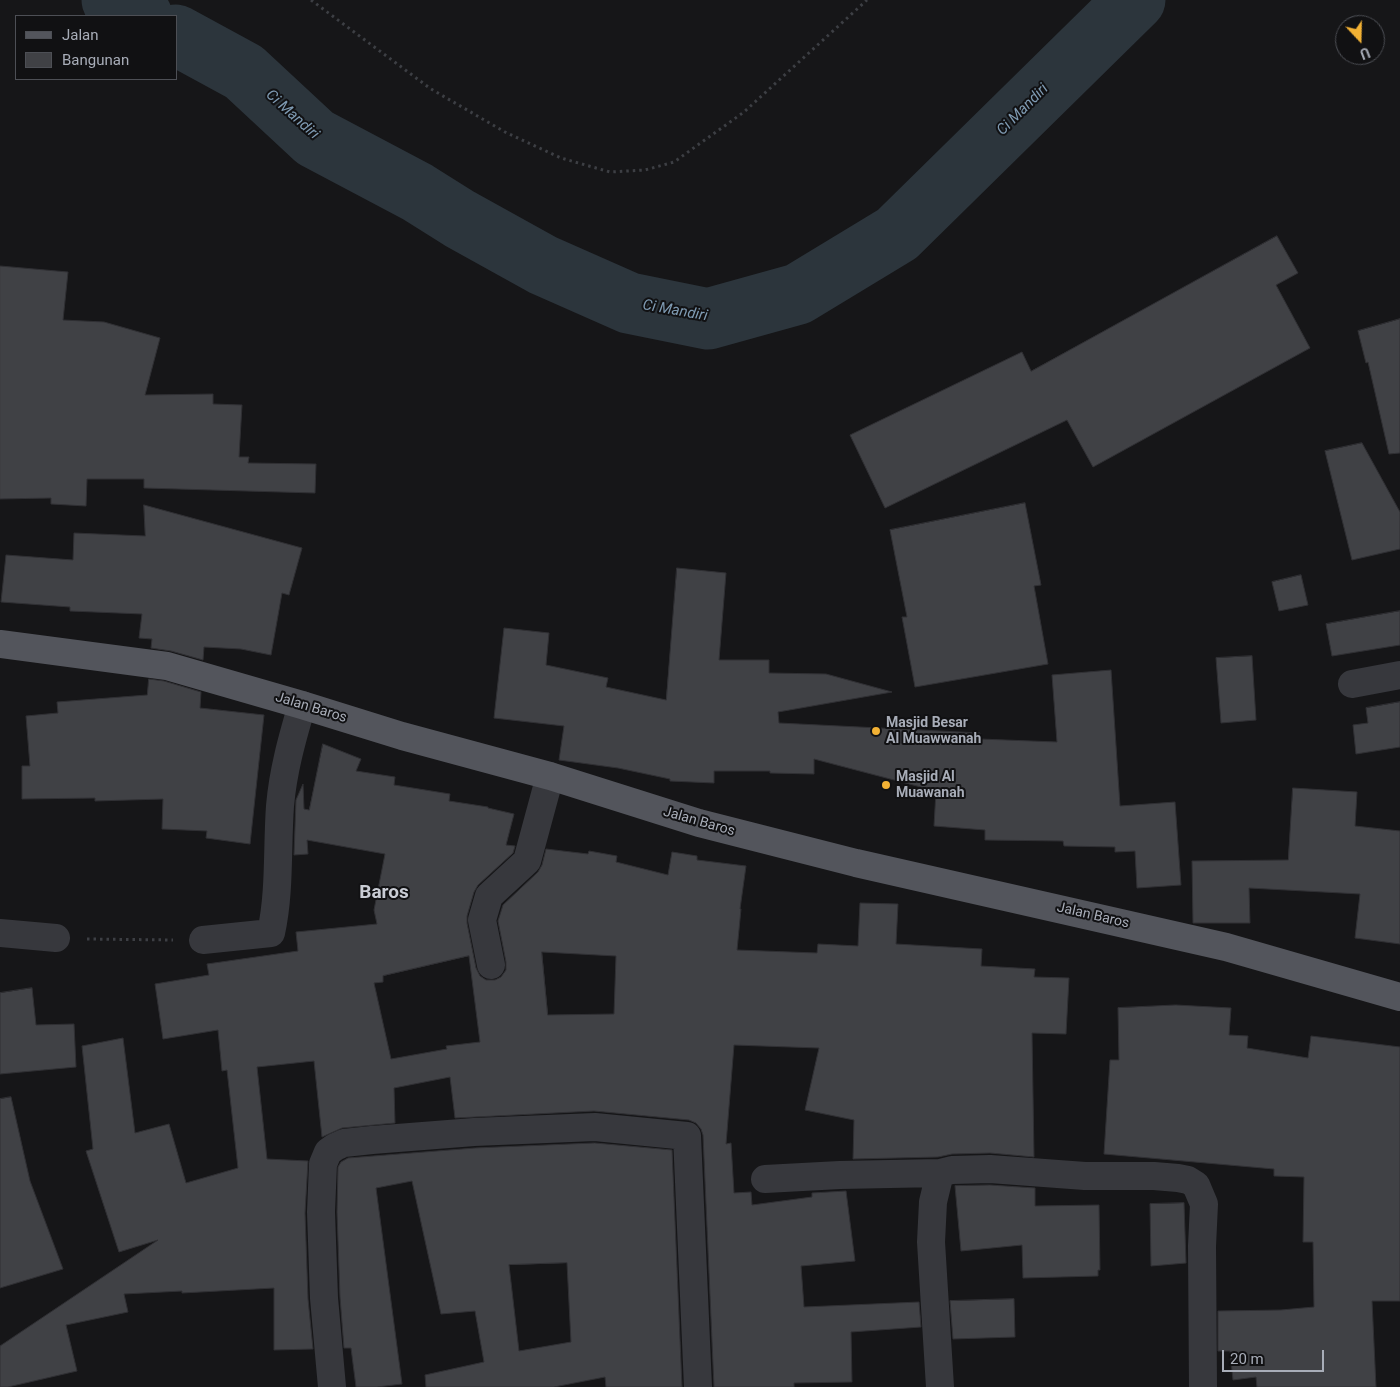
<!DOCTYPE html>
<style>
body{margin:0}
#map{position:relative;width:1400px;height:1387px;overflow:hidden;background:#161618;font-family:Roboto,sans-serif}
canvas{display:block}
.legend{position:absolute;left:15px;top:15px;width:162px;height:65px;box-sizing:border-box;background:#111113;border:1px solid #4d4f55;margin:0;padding:6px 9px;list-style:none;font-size:15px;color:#a8adb8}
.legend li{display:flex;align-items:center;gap:10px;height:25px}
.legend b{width:25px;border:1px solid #4d4f55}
.north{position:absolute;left:1335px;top:15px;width:50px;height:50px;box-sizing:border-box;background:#111113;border:1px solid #4d4f55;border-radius:50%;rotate:159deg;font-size:14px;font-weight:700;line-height:20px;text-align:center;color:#a8adb8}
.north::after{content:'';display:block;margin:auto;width:18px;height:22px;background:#f2b134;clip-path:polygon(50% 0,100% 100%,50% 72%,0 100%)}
.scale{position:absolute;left:1222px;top:1350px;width:102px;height:22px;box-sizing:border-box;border:2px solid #a8adb8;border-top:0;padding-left:6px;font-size:15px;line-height:18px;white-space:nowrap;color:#a8adb8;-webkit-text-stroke:4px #111113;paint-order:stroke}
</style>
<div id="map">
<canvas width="1400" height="1387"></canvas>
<ul class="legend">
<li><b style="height:6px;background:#53555c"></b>Jalan</li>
<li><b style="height:14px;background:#404145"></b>Bangunan</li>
</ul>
<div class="north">U</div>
<div class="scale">20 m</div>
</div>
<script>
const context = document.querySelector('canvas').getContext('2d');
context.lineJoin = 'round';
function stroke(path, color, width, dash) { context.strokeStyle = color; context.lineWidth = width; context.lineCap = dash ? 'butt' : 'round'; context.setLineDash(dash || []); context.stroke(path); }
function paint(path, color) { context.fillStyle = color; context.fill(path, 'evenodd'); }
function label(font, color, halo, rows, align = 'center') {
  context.font = font + ' Roboto,sans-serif'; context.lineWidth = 4; context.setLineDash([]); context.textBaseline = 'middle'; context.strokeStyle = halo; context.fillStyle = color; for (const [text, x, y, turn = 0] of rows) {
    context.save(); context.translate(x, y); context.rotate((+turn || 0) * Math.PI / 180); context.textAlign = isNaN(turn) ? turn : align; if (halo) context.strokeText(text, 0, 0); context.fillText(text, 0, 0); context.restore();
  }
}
const river = new Path2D(`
 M 112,0 L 142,16
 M 176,35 L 244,72 L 315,138 L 417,192 L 460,219 L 543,265 L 629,303 L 708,319 L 798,294 L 897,234 L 1135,0`);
const building = new Path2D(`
 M 1277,236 L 1298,273 L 1276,285 L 1310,348 L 1093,467 L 1067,420 L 885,508 L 850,435 L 1022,352 L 1031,371 Z
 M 0,266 L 68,272 L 63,320 L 104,322 L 160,338 L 145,395 L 213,394 L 213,404 L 242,405 L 239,457 L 249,457 L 248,463 L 316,464 L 315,493 L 144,488 L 144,479 L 87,479 L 86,506 L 51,504 L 51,498 L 0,499 Z
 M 1400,319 L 1400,453 L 1389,454 L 1368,362 L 1366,363 L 1358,331 Z
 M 1362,443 L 1400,512 L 1400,549 L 1352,560 L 1325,451 Z
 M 1025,503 L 1041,585 L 1034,586 L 1048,664 L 915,687 L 902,617 L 907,617 L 890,530 Z
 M 144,505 L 302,548 L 289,595 L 282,593 L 271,655 L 241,649 L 204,647 L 203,660 L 171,651 L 151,648 L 152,639 L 139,638 L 142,614 L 70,611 L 70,607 L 1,602 L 6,555 L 73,560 L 74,533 L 145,536 Z
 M 677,568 L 726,573 L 719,660 L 769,660 L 769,673 L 826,674 L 892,692 L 778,712 L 779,723 L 980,733 L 980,739 L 1057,742 L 1052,675 L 1111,670 L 1120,806 L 1175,802 L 1181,885 L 1137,888 L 1135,851 L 1115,852 L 1115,847 L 1064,846 L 1063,841 L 985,840 L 985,830 L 934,826 L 936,791 L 814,759 L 814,774 L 770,773 L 770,771 L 714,771 L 714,783 L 670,781 L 670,779 L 618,768 L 559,760 L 564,726 L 494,718 L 504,628 L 549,633 L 546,665 L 608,678 L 606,687 L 666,700 Z
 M 1301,575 L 1308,605 L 1279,611 L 1272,582 Z
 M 1400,611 L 1400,645 L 1332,656 L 1326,624 Z
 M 1252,656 L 1256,720 L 1221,723 L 1216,658 Z
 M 149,679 L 164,681 L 201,692 L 200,708 L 264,715 L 250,844 L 206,838 L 207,831 L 162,829 L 163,799 L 95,801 L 95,798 L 22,799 L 22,766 L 30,766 L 26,716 L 58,713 L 57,702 L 147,695 Z
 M 1400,702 L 1400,747 L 1356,754 L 1353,725 L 1368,723 L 1366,708 Z
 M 323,744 L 361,759 L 356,771 L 395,777 L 394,785 L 450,794 L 449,801 L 488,807 L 488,808 L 514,814 L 506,845 L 515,846 L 513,853 L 478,885 L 474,892 L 467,916 L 467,923 L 476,968 L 480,976 L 486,980 L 495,980 L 501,977 L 506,970 L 506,962 L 498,921 L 503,905 L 538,872 L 542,865 L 546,849 L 588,854 L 589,851 L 617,856 L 616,862 L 668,875 L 672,852 L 697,856 L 697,860 L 746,866 L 740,909 L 741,909 L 737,950 L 817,953 L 818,944 L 858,946 L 860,903 L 898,904 L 896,944 L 982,949 L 981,966 L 1035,969 L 1034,977 L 1069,978 L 1066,1034 L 1032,1033 L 1034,1157 L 990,1153 L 952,1154 L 938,1157 L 853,1159 L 854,1120 L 805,1110 L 819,1048 L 734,1045 L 726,1144 L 731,1143 L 734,1193 L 751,1192 L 752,1205 L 812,1197 L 812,1193 L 846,1191 L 855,1261 L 801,1266 L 804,1307 L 919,1302 L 921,1327 L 851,1332 L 852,1382 L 794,1383 L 794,1387 L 714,1387 L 703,1135 L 701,1129 L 696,1123 L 689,1120 L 594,1111 L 455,1118 L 450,1077 L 394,1088 L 395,1123 L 342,1128 L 322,1137 L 314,1061 L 257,1067 L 267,1159 L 308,1161 L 305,1213 L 308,1299 L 313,1349 L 274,1350 L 274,1288 L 182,1293 L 182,1291 L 124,1294 L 128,1312 L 66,1325 L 77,1371 L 8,1387 L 0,1387 L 0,1346 L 158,1240 L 119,1252 L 86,1151 L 93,1149 L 82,1046 L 123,1038 L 135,1133 L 169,1124 L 186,1183 L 238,1168 L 227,1070 L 222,1071 L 218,1030 L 163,1039 L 155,984 L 209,975 L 207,964 L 298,951 L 296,932 L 377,924 L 374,910 L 385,854 L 307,840 L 308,854 L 294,855 L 296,800 L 303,784 L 304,809 L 309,810 ZM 542,952 L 616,956 L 614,1014 L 548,1015 ZM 469,956 L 480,1042 L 446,1046 L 447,1049 L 391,1059 L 374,983 L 383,982 L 383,976 Z
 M 1293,788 L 1357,792 L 1355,826 L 1400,831 L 1400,944 L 1355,938 L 1360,894 L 1249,888 L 1250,923 L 1193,923 L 1192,861 L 1288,860 Z
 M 32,988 L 36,1025 L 74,1024 L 76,1067 L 0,1074 L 0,993 Z
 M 1176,1005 L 1231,1008 L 1229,1035 L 1248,1036 L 1247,1048 L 1308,1058 L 1311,1036 L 1400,1047 L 1400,1301 L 1372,1301 L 1376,1387 L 1257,1387 L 1256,1377 L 1233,1380 L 1230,1351 L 1218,1351 L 1218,1311 L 1281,1310 L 1314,1307 L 1313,1242 L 1303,1242 L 1304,1177 L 1274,1176 L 1274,1169 L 1104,1154 L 1110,1060 L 1119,1060 L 1118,1008 Z
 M 11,1097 L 30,1181 L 63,1269 L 0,1288 L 0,1099 Z
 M 595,1143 L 672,1150 L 682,1387 L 606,1387 L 605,1377 L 554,1387 L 426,1387 L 425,1375 L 484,1362 L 475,1311 L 441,1314 L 412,1181 L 376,1188 L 402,1384 L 377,1387 L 356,1387 L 351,1348 L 344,1348 L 340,1297 L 337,1212 L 338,1167 L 341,1162 L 348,1158 L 475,1148 ZM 567,1263 L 571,1342 L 519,1351 L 509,1265 Z
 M 990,1185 L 1035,1188 L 1035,1206 L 1099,1205 L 1100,1270 L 1098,1270 L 1098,1276 L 1023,1278 L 1022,1245 L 961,1251 L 955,1186 Z
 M 1184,1203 L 1186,1263 L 1151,1266 L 1150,1204 Z
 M 1014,1299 L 1015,1337 L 953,1339 L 950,1301 Z`);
const path = new Path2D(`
 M 311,0 L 431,89 L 505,132 L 561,158 L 610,172 L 645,170 L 674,162 L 744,112 L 867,0
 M 87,939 L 173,940`);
const street = new Path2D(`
 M 1352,684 L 1400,675
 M 0,933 L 56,938
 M 203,940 L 271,933 C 280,892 277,848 280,806 C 283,771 292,739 302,705
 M 491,965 L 482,920 L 489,896 L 527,861 L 550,776
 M 765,1179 L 840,1175 L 940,1173
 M 332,1387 L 324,1298 L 321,1212 L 323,1164 L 328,1152 L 335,1147 L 344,1143 L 372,1140 L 474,1132 L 595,1127 L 687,1136 L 698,1387
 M 940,1387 L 931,1242 L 933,1202 L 940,1173 L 952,1170 L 990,1169 L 1085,1176 L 1154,1176 L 1178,1178 L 1188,1180 L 1196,1185 L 1204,1204 L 1202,1246 L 1203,1387`);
const primary = new Path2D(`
 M 0,644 L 167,666 L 302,705 L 402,736 L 550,776 L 699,823 L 856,863 L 1226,947 L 1400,997`);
const markers = [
 [876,731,5,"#f2b134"],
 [886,785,5,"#f2b134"]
];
const streetNames = [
 ["Jalan Baros",311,708,17],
 ["Jalan Baros",699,822,16],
 ["Jalan Baros",1093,916,13]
];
const poiNames = [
 ["Masjid Besar",886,723],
 ["Al Muawwanah",886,739],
 ["Masjid Al",896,777],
 ["Muawanah",896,793]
];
const waterNames = [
 ["Ci Mandiri",1023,110,-45],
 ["Ci Mandiri",292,115,42],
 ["Ci Mandiri",675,311,10]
];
const districtNames = [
 ["Baros",384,893]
];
stroke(river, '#2c353c', 61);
paint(building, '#404145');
stroke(building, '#303034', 1);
stroke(path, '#3d3f44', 3, [2.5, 4]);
stroke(street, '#37383d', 28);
stroke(primary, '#53555c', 28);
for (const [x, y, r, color] of markers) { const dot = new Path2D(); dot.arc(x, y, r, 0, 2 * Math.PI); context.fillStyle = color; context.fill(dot); stroke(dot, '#111113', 2); }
label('14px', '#a8adb8', '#111113', streetNames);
label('bold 14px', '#a8adb8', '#111113', poiNames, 'left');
label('italic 15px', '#7f9bb3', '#111113', waterNames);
label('bold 19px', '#c9ccd4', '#111113', districtNames);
</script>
